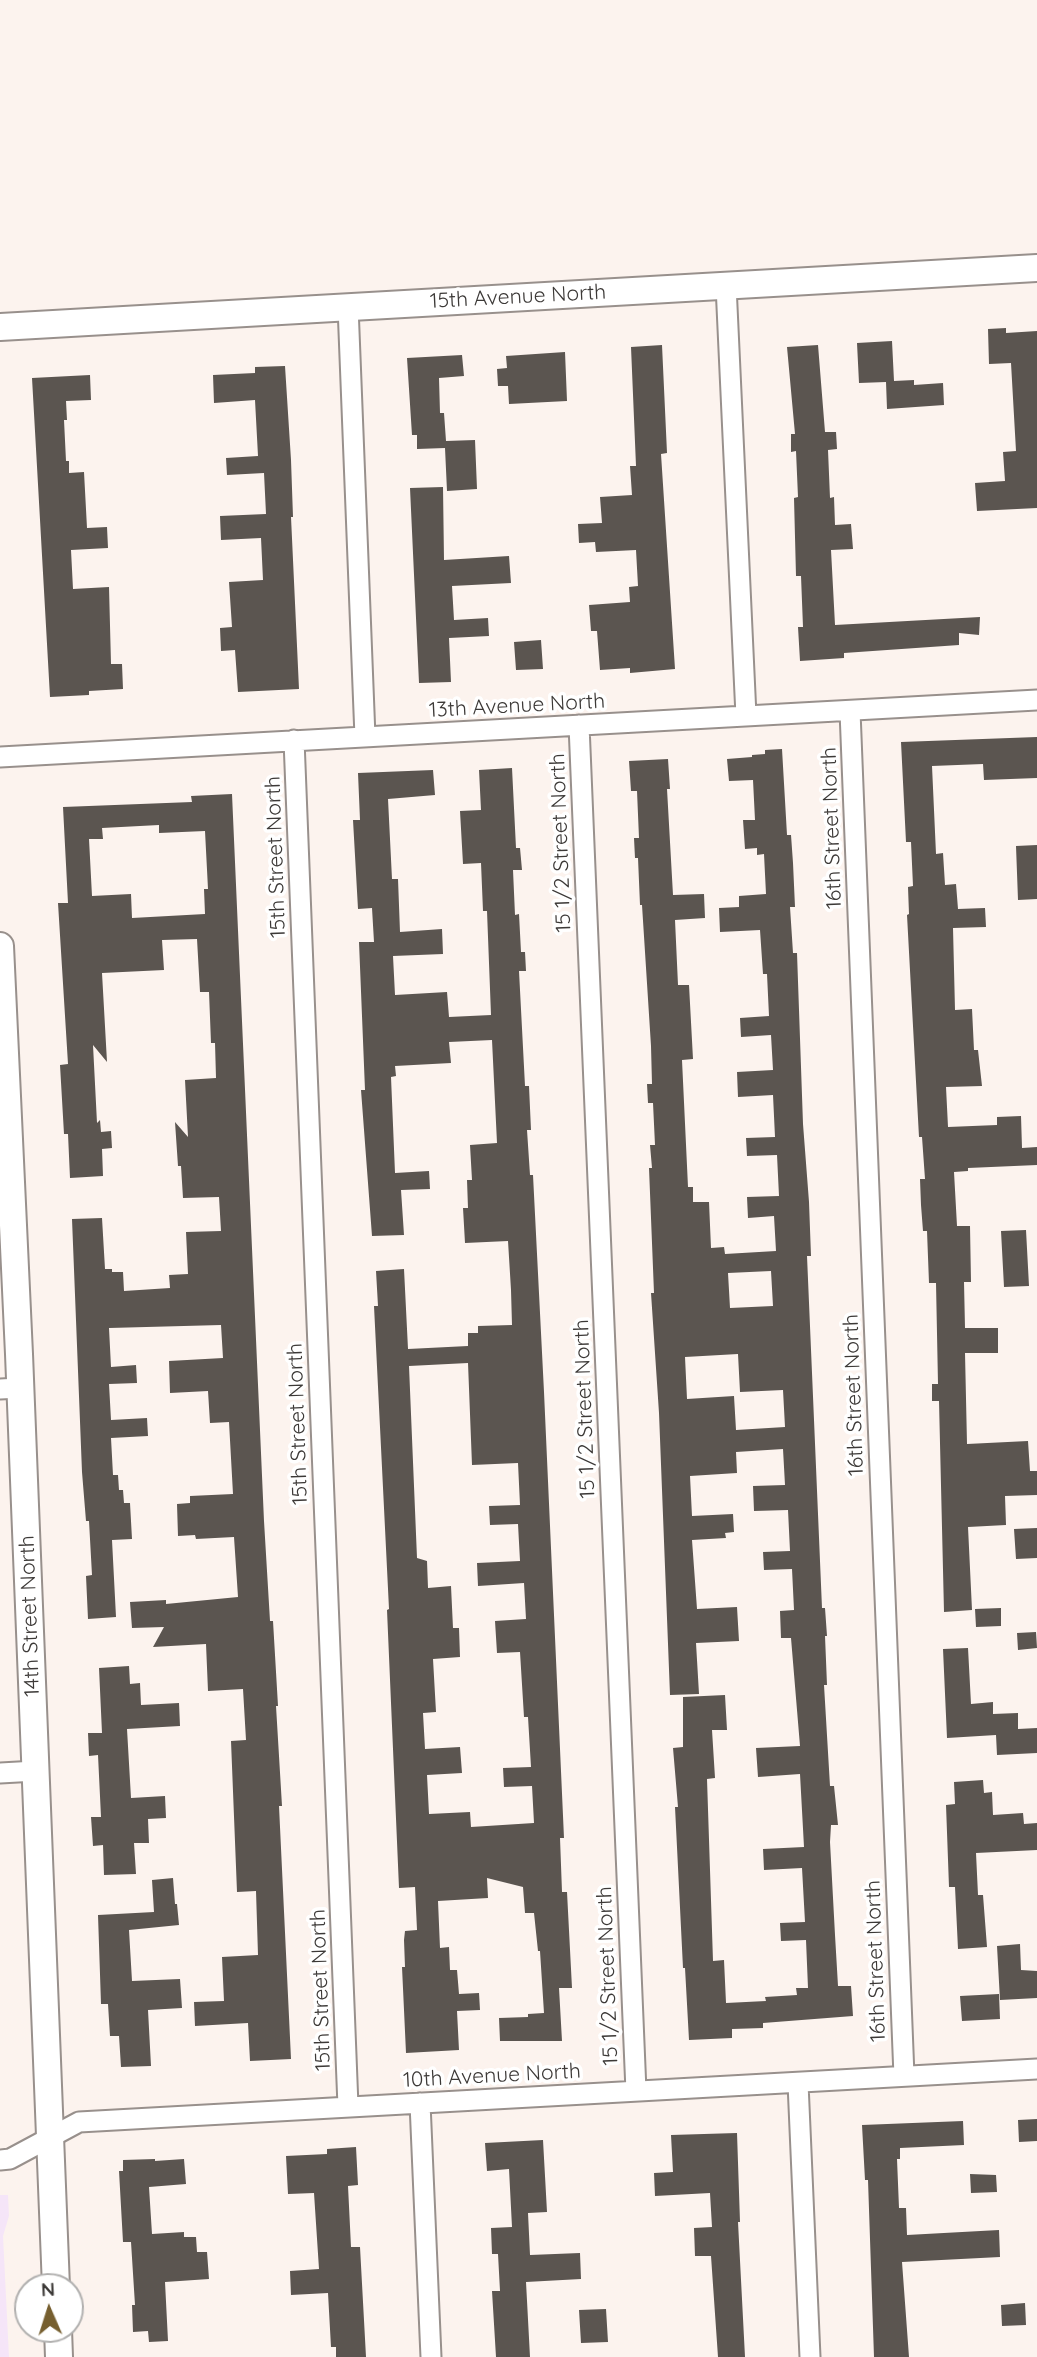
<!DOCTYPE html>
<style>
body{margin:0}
#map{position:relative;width:1037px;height:2357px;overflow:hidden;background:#fcf3ee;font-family:Quicksand,sans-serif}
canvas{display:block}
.north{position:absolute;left:14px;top:2273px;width:70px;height:70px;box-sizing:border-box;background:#fff;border:2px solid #b1b0af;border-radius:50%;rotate:357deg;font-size:19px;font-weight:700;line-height:28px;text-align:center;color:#3c3937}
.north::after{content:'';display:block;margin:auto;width:24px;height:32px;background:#765f2f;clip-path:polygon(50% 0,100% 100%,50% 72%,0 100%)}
</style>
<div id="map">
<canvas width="1037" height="2357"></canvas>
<div class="north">N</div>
</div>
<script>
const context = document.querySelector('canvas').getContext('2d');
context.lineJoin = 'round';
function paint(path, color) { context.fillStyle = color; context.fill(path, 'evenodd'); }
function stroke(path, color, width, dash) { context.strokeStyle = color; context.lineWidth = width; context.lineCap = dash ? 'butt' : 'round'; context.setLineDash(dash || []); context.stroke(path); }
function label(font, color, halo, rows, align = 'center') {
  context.font = font + ' Quicksand,sans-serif'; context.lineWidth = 7; context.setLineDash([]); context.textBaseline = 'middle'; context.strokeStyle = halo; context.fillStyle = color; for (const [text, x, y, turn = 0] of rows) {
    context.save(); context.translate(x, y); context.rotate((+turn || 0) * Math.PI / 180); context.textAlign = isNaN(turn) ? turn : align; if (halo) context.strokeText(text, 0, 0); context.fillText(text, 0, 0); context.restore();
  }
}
const education = new Path2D(`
 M 0,2195 L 8,2195 L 9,2216 L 3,2236 L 9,2357 L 0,2357 Z`);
const building = new Path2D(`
 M 1006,328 L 1006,333 L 1037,331 L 1037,508 L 977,511 L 975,483 L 1005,481 L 1003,452 L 1016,451 L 1011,363 L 989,364 L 988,329 Z
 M 892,341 L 894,381 L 914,380 L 914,385 L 943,383 L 944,405 L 887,409 L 886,382 L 859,383 L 857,343 Z
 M 662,345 L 667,453 L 661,454 L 675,669 L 630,673 L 630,668 L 600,670 L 597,631 L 591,631 L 589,605 L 630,602 L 629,587 L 638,586 L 636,550 L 596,552 L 595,542 L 579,543 L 578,524 L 602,523 L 600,497 L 632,495 L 630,466 L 636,466 L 631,347 Z
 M 818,345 L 825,432 L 836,432 L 837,449 L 828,450 L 830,498 L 834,497 L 835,525 L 851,524 L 853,549 L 831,550 L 835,625 L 980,617 L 979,635 L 959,633 L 959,645 L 844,653 L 844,658 L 800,661 L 798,627 L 803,627 L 801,576 L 796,576 L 794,498 L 798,497 L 796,451 L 791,452 L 791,434 L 795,434 L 787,347 Z
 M 565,352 L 567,401 L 509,404 L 508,386 L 498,386 L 497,369 L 507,368 L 506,356 Z
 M 462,355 L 464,376 L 439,378 L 440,413 L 444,413 L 446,441 L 475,440 L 477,489 L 447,491 L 445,448 L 417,449 L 417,435 L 412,435 L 407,358 Z
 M 285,366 L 291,460 L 293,517 L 291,517 L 299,689 L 238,692 L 235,650 L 221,651 L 220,628 L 232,627 L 229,582 L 263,580 L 261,538 L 221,540 L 220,516 L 266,514 L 264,473 L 227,475 L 226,458 L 258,456 L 255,400 L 214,403 L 213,375 L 255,373 L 255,367 Z
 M 90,375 L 91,400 L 66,401 L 67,420 L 64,420 L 66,461 L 69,461 L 69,473 L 84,472 L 87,528 L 107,527 L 108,548 L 71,550 L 73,589 L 109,587 L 111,664 L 122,664 L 123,689 L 89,691 L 89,695 L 50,697 L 32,378 Z
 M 443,487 L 444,560 L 509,556 L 511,583 L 452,586 L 454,620 L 488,618 L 489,636 L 449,638 L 451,682 L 419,683 L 410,488 Z
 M 541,640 L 543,669 L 516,670 L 514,642 Z
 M 1037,737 L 1037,778 L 984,780 L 983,764 L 932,766 L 936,854 L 943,853 L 945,885 L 956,884 L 958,909 L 985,908 L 986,927 L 953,928 L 955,1010 L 972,1009 L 974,1050 L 978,1050 L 982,1086 L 946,1087 L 948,1127 L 997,1125 L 997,1117 L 1021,1116 L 1022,1148 L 1037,1147 L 1037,1165 L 968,1168 L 968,1171 L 954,1172 L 957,1226 L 970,1226 L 971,1282 L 964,1282 L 965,1328 L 998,1328 L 998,1353 L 965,1353 L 967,1444 L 1028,1441 L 1030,1471 L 1037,1471 L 1037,1495 L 1005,1496 L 1006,1525 L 968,1527 L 972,1610 L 944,1612 L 939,1401 L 932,1401 L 932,1384 L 938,1384 L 936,1283 L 929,1283 L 927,1231 L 923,1231 L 921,1205 L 920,1179 L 925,1179 L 922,1137 L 919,1137 L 907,915 L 909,914 L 908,887 L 913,886 L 911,842 L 906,842 L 901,742 Z
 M 782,749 L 787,835 L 791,835 L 793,863 L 795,907 L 790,907 L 793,953 L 797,953 L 803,1124 L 809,1202 L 811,1256 L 807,1256 L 812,1373 L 822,1608 L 825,1608 L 827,1636 L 825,1636 L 827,1685 L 824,1685 L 830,1786 L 834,1786 L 838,1825 L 831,1825 L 830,1842 L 835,1935 L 838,1986 L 851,1986 L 853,2016 L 763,2023 L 763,2028 L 732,2029 L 732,2038 L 689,2040 L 685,1968 L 683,1968 L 675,1807 L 678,1807 L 673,1748 L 683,1747 L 683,1697 L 725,1695 L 727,1730 L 712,1730 L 715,1778 L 707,1779 L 713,1961 L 724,1960 L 726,2003 L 766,2001 L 765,1997 L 797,1995 L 796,1988 L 808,1988 L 806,1940 L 781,1941 L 780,1923 L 805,1922 L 802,1868 L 764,1870 L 763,1849 L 804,1847 L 800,1774 L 758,1777 L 756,1748 L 800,1746 L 791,1638 L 781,1638 L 780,1611 L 794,1610 L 792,1569 L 764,1570 L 763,1552 L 790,1551 L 788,1510 L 754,1511 L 753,1486 L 785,1485 L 783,1449 L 736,1452 L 737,1473 L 690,1476 L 692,1516 L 733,1514 L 734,1532 L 725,1533 L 726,1538 L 692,1540 L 697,1609 L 737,1607 L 739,1641 L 696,1643 L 699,1694 L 670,1695 L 659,1413 L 651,1293 L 654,1293 L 649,1168 L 652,1168 L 650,1145 L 655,1145 L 653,1103 L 648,1103 L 647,1084 L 652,1084 L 651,1046 L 642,905 L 640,905 L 638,858 L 635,858 L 634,838 L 639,838 L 637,791 L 631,791 L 629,761 L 668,759 L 670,789 L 667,789 L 673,895 L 704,894 L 705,918 L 675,920 L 678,985 L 689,985 L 693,1059 L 682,1060 L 688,1187 L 693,1187 L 693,1202 L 709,1202 L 711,1248 L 724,1247 L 725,1254 L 776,1251 L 774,1216 L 748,1218 L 747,1197 L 779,1196 L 777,1155 L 747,1156 L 746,1138 L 775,1137 L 773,1095 L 738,1097 L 737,1072 L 773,1070 L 771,1035 L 741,1037 L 740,1018 L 769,1016 L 767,974 L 763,974 L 760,930 L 720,932 L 719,908 L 739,907 L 739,896 L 766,894 L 764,854 L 757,855 L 757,848 L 745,849 L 743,820 L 755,820 L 753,780 L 729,781 L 727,759 L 752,757 L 752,755 L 765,754 L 765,750 ZM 771,1271 L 773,1306 L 730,1308 L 728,1273 ZM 738,1354 L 740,1392 L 783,1390 L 785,1427 L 736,1430 L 734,1396 L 687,1399 L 685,1357 Z
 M 512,768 L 516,848 L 520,848 L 522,870 L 513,870 L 515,915 L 519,914 L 521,952 L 525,952 L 526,971 L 519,971 L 525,1086 L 529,1086 L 531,1130 L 527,1130 L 530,1175 L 533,1175 L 544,1392 L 564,1838 L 560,1838 L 562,1892 L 567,1892 L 572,1988 L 559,1988 L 562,2041 L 500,2041 L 499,2018 L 528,2017 L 528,2014 L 544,2013 L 540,1951 L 538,1951 L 534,1913 L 525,1913 L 523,1887 L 487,1878 L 488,1898 L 438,1901 L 440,1948 L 449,1947 L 450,1970 L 457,1970 L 459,1994 L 479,1993 L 480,2010 L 457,2011 L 459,2050 L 406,2053 L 402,1967 L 405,1967 L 404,1940 L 405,1931 L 417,1930 L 415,1887 L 399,1888 L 387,1610 L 389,1609 L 374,1306 L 378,1306 L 376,1271 L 404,1269 L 408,1349 L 468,1346 L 468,1333 L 478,1333 L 478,1326 L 512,1325 L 511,1290 L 508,1241 L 465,1243 L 463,1208 L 468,1208 L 467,1180 L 472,1180 L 470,1145 L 497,1143 L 492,1040 L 449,1042 L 451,1063 L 395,1066 L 396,1076 L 391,1077 L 395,1173 L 429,1171 L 430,1189 L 401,1190 L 404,1235 L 372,1236 L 361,1090 L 365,1090 L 359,942 L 374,942 L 372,908 L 358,909 L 353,820 L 360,820 L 358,773 L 433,770 L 435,795 L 388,799 L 392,879 L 398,879 L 400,932 L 442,929 L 443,954 L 393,956 L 395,995 L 447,992 L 449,1017 L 491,1015 L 487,911 L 483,911 L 481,863 L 463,864 L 460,811 L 481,810 L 479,770 ZM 468,1363 L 472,1465 L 518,1463 L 520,1505 L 489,1506 L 490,1525 L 518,1524 L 520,1561 L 477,1563 L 478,1586 L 524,1583 L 526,1619 L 495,1621 L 497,1653 L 520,1652 L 524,1717 L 528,1717 L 531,1767 L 503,1768 L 504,1787 L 532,1786 L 534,1823 L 471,1827 L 470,1812 L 429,1814 L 427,1775 L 462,1773 L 460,1747 L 425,1749 L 423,1713 L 436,1712 L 433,1659 L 460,1657 L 459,1628 L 453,1628 L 451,1586 L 428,1588 L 427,1561 L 417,1558 L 409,1366 Z
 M 232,794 L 264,1521 L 270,1621 L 273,1621 L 278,1706 L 276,1706 L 282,1806 L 279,1806 L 291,2059 L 250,2061 L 248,2023 L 195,2026 L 194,2002 L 224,2001 L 222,1957 L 258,1955 L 256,1891 L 237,1892 L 231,1741 L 246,1740 L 243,1689 L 208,1691 L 206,1644 L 153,1647 L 164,1627 L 132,1628 L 130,1602 L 166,1600 L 166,1604 L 238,1597 L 234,1537 L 196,1539 L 195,1535 L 178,1536 L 177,1504 L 190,1503 L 190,1496 L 233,1494 L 229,1422 L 210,1423 L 208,1391 L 170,1393 L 169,1361 L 223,1358 L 221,1325 L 109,1328 L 111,1367 L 136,1365 L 137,1383 L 109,1384 L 111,1420 L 147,1418 L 148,1436 L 111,1438 L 113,1475 L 118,1475 L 119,1490 L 123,1490 L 124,1503 L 130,1503 L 132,1539 L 112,1540 L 116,1617 L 88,1619 L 86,1576 L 92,1575 L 89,1521 L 86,1521 L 82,1472 L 72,1219 L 102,1218 L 105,1269 L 112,1269 L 112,1272 L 123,1272 L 124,1291 L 170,1288 L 169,1275 L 188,1274 L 186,1232 L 221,1231 L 219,1197 L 183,1198 L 181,1166 L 178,1166 L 175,1122 L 188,1137 L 185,1080 L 216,1078 L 215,1043 L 211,1043 L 209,992 L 200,992 L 197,939 L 162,940 L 164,970 L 102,973 L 107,1062 L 93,1045 L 97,1123 L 100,1120 L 101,1132 L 111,1131 L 112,1148 L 102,1149 L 103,1176 L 70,1178 L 68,1134 L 64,1134 L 60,1065 L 68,1064 L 58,903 L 68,903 L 63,807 L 192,802 L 191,796 ZM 159,825 L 159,833 L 205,831 L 208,889 L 204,889 L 205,914 L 132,918 L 131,894 L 92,896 L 89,839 L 103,839 L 102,828 Z
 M 1037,845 L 1037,899 L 1018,900 L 1016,846 Z
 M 1026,1230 L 1029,1286 L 1004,1287 L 1001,1231 Z
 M 1037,1528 L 1037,1558 L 1016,1559 L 1014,1529 Z
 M 1001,1608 L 1001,1626 L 976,1627 L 975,1609 Z
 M 1036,1632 L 1037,1648 L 1018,1650 L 1017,1633 Z
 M 968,1648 L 971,1704 L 993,1702 L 993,1714 L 1018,1713 L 1018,1729 L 1037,1728 L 1037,1753 L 997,1755 L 996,1735 L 947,1738 L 943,1649 Z
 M 129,1666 L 130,1684 L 140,1683 L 141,1705 L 179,1703 L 180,1726 L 127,1729 L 131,1798 L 165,1796 L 166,1818 L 148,1819 L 149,1843 L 134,1843 L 136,1874 L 104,1875 L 103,1845 L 93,1846 L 91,1817 L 101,1817 L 98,1755 L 89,1756 L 88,1733 L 102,1733 L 99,1668 Z
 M 983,1780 L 984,1793 L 992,1792 L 993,1815 L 1023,1813 L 1024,1824 L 1037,1823 L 1037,1850 L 976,1853 L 978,1895 L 983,1895 L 987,1947 L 958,1949 L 955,1887 L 949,1887 L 946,1805 L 955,1804 L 954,1782 Z
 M 173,1878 L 175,1904 L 177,1904 L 179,1925 L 129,1930 L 132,1981 L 180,1979 L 182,2008 L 148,2010 L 151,2066 L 121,2067 L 119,2036 L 110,2036 L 108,2004 L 101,2004 L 98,1915 L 154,1912 L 152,1880 Z
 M 1020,1944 L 1021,1970 L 1037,1971 L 1037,1998 L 1000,2000 L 997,1946 Z
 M 999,1994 L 1000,2019 L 962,2021 L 960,1996 Z
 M 1037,2119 L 1037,2141 L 1019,2142 L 1018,2120 Z
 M 963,2121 L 964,2145 L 900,2148 L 900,2159 L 897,2159 L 899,2208 L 906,2208 L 907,2235 L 999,2230 L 1000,2257 L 902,2262 L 909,2357 L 874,2357 L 868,2180 L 865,2180 L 862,2125 Z
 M 737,2133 L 740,2222 L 738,2222 L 745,2357 L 718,2357 L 711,2256 L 695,2256 L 694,2228 L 712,2227 L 710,2193 L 655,2196 L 654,2173 L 673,2172 L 671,2135 Z
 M 543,2140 L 547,2212 L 528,2213 L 530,2255 L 580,2253 L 581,2279 L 526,2282 L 530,2357 L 496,2357 L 492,2291 L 500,2291 L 498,2254 L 492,2254 L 491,2228 L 512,2227 L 509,2169 L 487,2171 L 485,2143 Z
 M 356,2147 L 358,2185 L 348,2186 L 351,2247 L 360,2247 L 366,2357 L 336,2357 L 336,2347 L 331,2347 L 328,2293 L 291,2295 L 290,2271 L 319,2269 L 314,2193 L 288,2194 L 286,2156 L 327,2154 L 327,2149 Z
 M 155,2159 L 155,2161 L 184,2159 L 186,2184 L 149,2187 L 152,2234 L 184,2232 L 184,2237 L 196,2237 L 197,2252 L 207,2252 L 209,2279 L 165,2282 L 168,2341 L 149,2342 L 148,2331 L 133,2332 L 132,2305 L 135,2305 L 131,2242 L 123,2242 L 119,2171 L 123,2171 L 123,2160 Z
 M 970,2174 L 996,2175 L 997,2192 L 971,2193 Z
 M 1025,2303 L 1026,2325 L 1002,2326 L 1001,2305 Z
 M 606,2309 L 608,2342 L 581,2343 L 579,2310 Z`);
const street = new Path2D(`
 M 726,285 L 746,716
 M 348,306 L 365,737
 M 850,711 L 904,2076
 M 579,725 L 636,2091
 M 294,740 L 348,2106
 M 0,757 L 1037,700
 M 0,1389 L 20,1388
 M 0,1773 L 36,1771
 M 798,2083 L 810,2357
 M 420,2103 L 431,2357
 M 0,2160 L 10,2159 L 79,2122 L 1037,2069`);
const secondary = new Path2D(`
 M 0,327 L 1037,268
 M 0,946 L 19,1354 L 56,2287
 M 58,2329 L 59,2357`);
const streetNames = [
 ["15th Avenue North",518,297,-3],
 ["13th Avenue North",517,706,-3],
 ["16th Street North",832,828,-92],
 ["15 1/2 Street North",561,843,-92],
 ["15th Street North",276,857,-92],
 ["16th Street North",854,1395,-92],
 ["15 1/2 Street North",585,1409,-92],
 ["15th Street North",298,1424,-92],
 ["14th Street North",30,1616,-92],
 ["16th Street North",876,1961,-92],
 ["15 1/2 Street North",608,1976,-92],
 ["15th Street North",321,1990,-92],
 ["10th Avenue North",492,2076,-3]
];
paint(education, '#f5e5f8');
paint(building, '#5b5550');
stroke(street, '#98908c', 23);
stroke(secondary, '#98908c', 30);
stroke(street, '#fff', 19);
stroke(secondary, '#fff', 26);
label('21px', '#3c3937', '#fff', streetNames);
</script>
